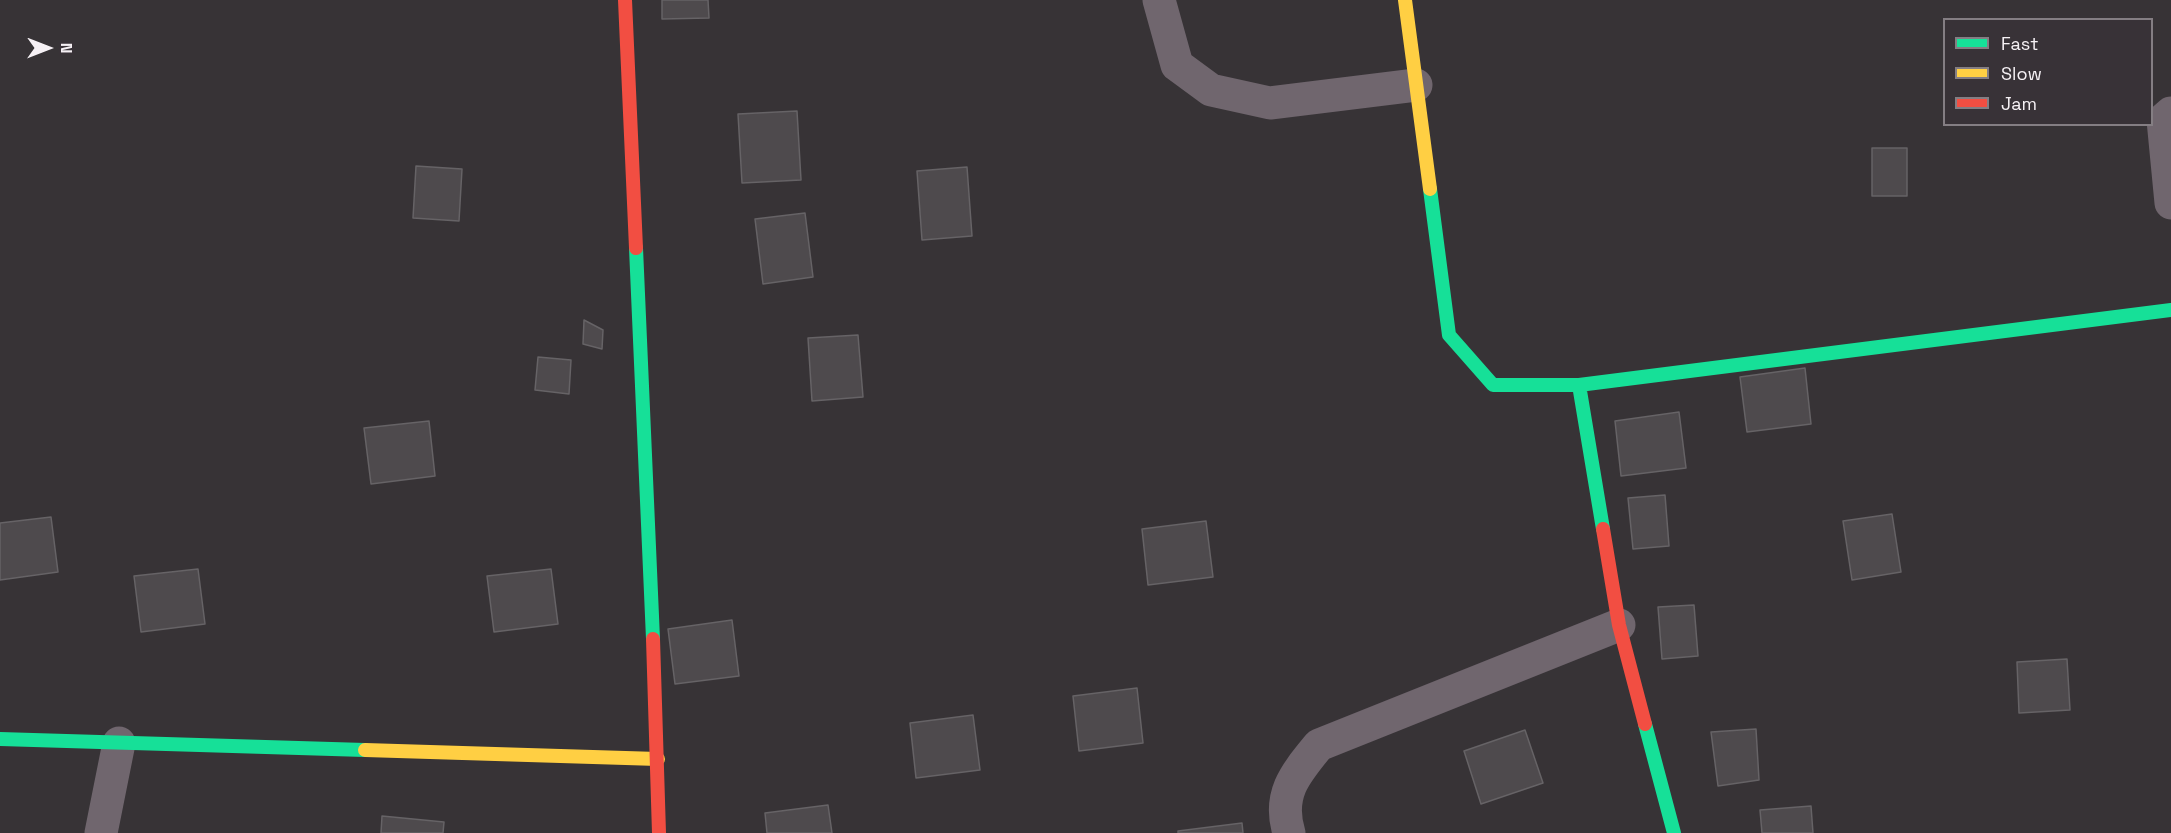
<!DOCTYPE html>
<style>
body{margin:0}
#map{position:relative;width:2171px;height:833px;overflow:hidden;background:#373336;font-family:"Space Grotesk",sans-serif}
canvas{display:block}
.legend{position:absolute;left:1943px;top:18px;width:210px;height:108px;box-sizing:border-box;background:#383237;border:2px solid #847e83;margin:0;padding:8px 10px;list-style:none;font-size:18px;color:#f6f1f5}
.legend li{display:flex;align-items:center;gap:12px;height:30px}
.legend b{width:30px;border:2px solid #847e83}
.north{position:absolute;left:18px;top:18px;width:60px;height:60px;-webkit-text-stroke:4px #383237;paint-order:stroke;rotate:90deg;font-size:16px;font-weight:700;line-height:24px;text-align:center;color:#f6f1f5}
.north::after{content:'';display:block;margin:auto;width:21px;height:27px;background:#f6f1f5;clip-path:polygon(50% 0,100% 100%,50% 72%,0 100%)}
</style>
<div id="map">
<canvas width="2171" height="833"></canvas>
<ul class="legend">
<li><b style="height:8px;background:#16e098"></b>Fast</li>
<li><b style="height:8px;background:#ffcf43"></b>Slow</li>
<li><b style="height:8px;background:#f24e42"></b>Jam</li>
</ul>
<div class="north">N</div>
</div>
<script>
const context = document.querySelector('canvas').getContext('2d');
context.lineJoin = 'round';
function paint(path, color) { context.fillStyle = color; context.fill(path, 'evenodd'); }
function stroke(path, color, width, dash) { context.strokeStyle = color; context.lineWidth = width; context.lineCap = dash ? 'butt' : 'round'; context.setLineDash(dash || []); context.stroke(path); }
const building = new Path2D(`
 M 662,0 L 708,0 L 709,18 L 662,19 Z
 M 797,111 L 801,180 L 742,183 L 738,114 Z
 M 1872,148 L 1907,148 L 1907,196 L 1872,196 Z
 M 416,166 L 462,169 L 459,221 L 413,218 Z
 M 967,167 L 972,236 L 922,240 L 917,171 Z
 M 805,213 L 813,277 L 763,284 L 755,219 Z
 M 584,320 L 603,330 L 602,349 L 583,344 Z
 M 858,335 L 863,397 L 812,401 L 808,338 Z
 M 538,357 L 571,360 L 569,394 L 535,390 Z
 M 1805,368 L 1811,424 L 1747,432 L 1740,377 Z
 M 1679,412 L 1686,468 L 1621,476 L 1615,421 Z
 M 429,421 L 435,476 L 371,484 L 364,428 Z
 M 1665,495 L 1669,546 L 1633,549 L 1628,498 Z
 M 1892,514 L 1901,572 L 1852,580 L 1843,521 Z
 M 51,517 L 58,572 L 0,580 L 0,523 Z
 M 1206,521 L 1213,577 L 1148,585 L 1142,529 Z
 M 198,569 L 205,624 L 141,632 L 134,576 Z
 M 551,569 L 558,624 L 494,632 L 487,576 Z
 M 1694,605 L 1698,656 L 1662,659 L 1658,607 Z
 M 732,620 L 739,676 L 675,684 L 668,629 Z
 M 2067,659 L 2070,710 L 2019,713 L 2017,662 Z
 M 1137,688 L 1143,743 L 1079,751 L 1073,696 Z
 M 973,715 L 980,770 L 916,778 L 910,723 Z
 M 1756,729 L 1759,780 L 1718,786 L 1711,732 Z
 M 1525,730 L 1543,783 L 1481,804 L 1464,751 Z
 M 828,805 L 832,833 L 767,833 L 765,813 Z
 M 1811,806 L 1813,833 L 1762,833 L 1760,810 Z
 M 382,816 L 444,822 L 443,833 L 381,833 Z
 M 1242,823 L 1243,833 L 1178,833 L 1178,831 Z`);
const street = new Path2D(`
 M 1159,0 L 1177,65 L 1211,90 L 1270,103 L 1416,85
 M 2171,113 L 2163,120 L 2171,203
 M 101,833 L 119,743
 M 1289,833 C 1277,794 1296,773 1319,745 L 1619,625`);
const fast = new Path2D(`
 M 1430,189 L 1449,335 L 1493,385 L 1579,385 L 1603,529
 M 636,248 L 653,639
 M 1579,385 L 2171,310
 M 1645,724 L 1674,833
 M 0,739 L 365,750`);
const slow = new Path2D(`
 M 1405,0 L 1430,189
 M 365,750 L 658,759`);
const jam = new Path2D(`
 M 625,0 L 636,248
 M 1603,529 L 1619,625 L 1645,724
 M 653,639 L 659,833`);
paint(building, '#4e4a4d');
stroke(building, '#666366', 1.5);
stroke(street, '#70666e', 33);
stroke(fast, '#16e098', 14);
stroke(slow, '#ffcf43', 14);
stroke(jam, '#f24e42', 14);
</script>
